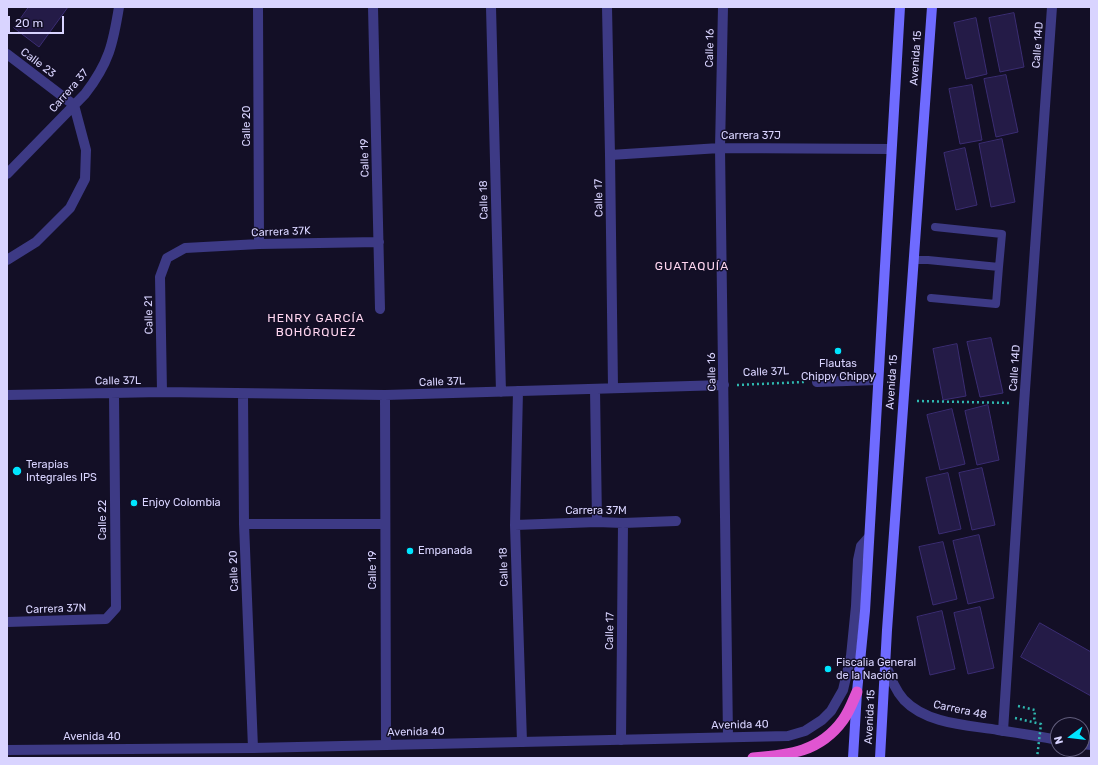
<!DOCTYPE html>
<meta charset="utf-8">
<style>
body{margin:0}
#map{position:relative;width:1098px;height:765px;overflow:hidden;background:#130f26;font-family:Rubik,sans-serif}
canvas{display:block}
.frame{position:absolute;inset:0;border:8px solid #d9d4ff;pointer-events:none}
.north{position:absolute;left:1050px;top:717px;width:40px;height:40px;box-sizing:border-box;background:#130f26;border:1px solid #625e7d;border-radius:50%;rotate:255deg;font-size:11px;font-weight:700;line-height:16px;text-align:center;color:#d9d4ff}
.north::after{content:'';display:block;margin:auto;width:14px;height:18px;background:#00e5ff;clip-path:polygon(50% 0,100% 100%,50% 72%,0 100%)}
.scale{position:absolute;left:8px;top:16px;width:56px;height:18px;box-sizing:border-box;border:2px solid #d9d4ff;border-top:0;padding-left:5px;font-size:12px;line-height:14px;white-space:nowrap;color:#d9d4ff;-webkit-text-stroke:3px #130f26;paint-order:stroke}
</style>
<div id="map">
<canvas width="1098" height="765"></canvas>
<div class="frame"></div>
<div class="north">N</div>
<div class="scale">20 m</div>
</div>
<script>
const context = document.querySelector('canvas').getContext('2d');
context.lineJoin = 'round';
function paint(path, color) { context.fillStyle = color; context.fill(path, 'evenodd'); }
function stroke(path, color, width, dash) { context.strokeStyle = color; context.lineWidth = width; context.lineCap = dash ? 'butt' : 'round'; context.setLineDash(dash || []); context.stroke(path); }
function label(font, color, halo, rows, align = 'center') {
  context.font = font + ' Rubik,sans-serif'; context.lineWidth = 3; context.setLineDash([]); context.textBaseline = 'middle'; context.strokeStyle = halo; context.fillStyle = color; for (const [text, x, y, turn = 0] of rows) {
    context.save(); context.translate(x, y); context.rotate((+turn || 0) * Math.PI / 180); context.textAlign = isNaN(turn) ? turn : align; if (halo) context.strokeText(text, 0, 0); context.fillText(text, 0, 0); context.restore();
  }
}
const building = new Path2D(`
 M 29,7 L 68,7 L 39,47 L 14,28 Z
 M 1014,13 L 1024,67 L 1000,72 L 989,18 Z
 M 976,18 L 987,74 L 966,79 L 954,23 Z
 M 1006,75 L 1018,132 L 996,137 L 984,79 Z
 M 972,85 L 982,140 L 960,144 L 949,89 Z
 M 1002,139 L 1015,202 L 991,207 L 979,144 Z
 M 965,148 L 977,205 L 956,210 L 944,153 Z
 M 991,338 L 1003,393 L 980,397 L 967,342 Z
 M 957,344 L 966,396 L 943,400 L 933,349 Z
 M 988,405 L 999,460 L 977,465 L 965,411 Z
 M 952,409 L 965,464 L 940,470 L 927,415 Z
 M 982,468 L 995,525 L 972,530 L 959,473 Z
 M 948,473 L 961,529 L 939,534 L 926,478 Z
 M 979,535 L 994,598 L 968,604 L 953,541 Z
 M 943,542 L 957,599 L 933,605 L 919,547 Z
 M 980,607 L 994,668 L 968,674 L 954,613 Z
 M 942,611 L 955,669 L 930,675 L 917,617 Z
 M 1040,623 L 1091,652 L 1091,696 L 1021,657 Z`);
const path = new Path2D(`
 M 737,385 L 804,382
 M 917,401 L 1010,403
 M 1018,706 L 1035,710 L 1034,722`);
const service = new Path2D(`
 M 935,227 L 1002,234 L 999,267
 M 913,260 L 928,260 L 999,267 L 996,304 L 931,298`);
const minor = new Path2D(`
 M 258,7 L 259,244
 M 373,7 L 380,309
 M 491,7 L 501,392
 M 607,7 L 610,155 L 613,388
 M 723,7 L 720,148 L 728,737
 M 7,54 L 74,105 L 86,150 L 85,179 L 70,208 L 36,242 L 7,260
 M 610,155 L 720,148 L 891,149
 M 7,174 L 85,94 C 109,63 113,44 119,7
 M 817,382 L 877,380
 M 595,389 L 597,522
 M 518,391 L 515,525 L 522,742
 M 162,392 L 160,277 L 167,258 L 185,248 L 259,244 L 379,242
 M 243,394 L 244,524 L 253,748
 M 7,395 L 162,392 L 385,395 L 724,385
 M 385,395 L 386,745
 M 244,524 L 385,524
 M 515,525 L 597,522 L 623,523 L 676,521
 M 7,622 L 106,619 L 116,608 L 114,393
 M 1003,731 L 1024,404 L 1052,7
 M 621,740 L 623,523`);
const tertiary = new Path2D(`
 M 885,662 C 890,675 894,689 904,700 C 927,724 967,725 998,730 C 1018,733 1038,736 1058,740
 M 1082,744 L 1091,745
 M 7,750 L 253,748 L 788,736 L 805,731 L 822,720 L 831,711 L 843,690 L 851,656 L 856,606 L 858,560 L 861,546 L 869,537`);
const secondary = new Path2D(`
 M 853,758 L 857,692 L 865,611 L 900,7
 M 880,758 L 887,630 L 932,7`);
const trunk = new Path2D(`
 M 753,758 C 789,755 820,752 843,720 C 849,712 853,701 857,692`);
const pathBridge = new Path2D(`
 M 1015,718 L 1041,724 L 1037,758`);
const markers = [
 [838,351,4,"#00e5ff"],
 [17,471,5,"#00e5ff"],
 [134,503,4,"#00e5ff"],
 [410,551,4,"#00e5ff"],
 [828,669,4,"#00e5ff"]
];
const streetNames = [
 ["Calle 14D",1038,45,-86],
 ["Calle 16",710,48,-89],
 ["Avenida 15",916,58,-86],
 ["Calle 23",38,63,37],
 ["Carrera 37",69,91,-49],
 ["Calle 20",247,126,-90],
 ["Carrera 37J",751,136],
 ["Calle 19",365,158,-91],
 ["Calle 17",599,198,-91],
 ["Calle 18",484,200,-91],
 ["Carrera 37K",281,232,-2],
 ["Calle 21",149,315,-91],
 ["Calle 14D",1015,368,-86],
 ["Calle 16",712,372,-91],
 ["Calle 37L",766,372,-2],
 ["Calle 37L",118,381,-1],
 ["Calle 37L",442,382,-2],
 ["Avenida 15",892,382,-86],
 ["Carrera 37M",596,511],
 ["Calle 22",103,520,-90],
 ["Calle 18",504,567,-92],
 ["Calle 19",373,570,-90],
 ["Calle 20",234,571,-92],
 ["Carrera 37N",56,609,-2],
 ["Calle 17",610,631,-89],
 ["Carrera 48",960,710,12],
 ["Avenida 15",870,717,-87],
 ["Avenida 40",740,725,-1],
 ["Avenida 40",416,732,-1],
 ["Avenida 40",92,737]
];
const poiNames = [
 ["Flautas",838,364,"center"],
 ["Chippy Chippy",838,377,"center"],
 ["Terapias",26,465],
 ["Integrales IPS",26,478],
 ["Enjoy Colombia",142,503],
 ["Empanada",418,551],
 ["Fiscalia General",836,663],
 ["de la Nación",836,676]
];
const neighbourhoodNames = [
 ["GUATAQUÍA",692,267],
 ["HENRY GARCÍA",316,319],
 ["BOHÓRQUEZ",316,333]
];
paint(building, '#241b47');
stroke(building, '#3b2d73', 1);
stroke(path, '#2fb8b0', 2.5, [2, 3]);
stroke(service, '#3d3a85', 8);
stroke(minor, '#3d3a85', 10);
stroke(tertiary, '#3d3a85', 10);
stroke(secondary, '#6f6bff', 10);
stroke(trunk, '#e055d1', 11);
stroke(pathBridge, '#2fb8b0', 2.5, [2, 3]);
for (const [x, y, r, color] of markers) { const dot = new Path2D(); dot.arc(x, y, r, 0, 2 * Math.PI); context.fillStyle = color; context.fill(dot); stroke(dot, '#130f26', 1.5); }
label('11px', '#d9d4ff', '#130f26', streetNames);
label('11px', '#d9d4ff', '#130f26', poiNames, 'left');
context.letterSpacing = '1px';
label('12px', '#ffd6f0', '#130f26', neighbourhoodNames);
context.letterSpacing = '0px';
</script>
